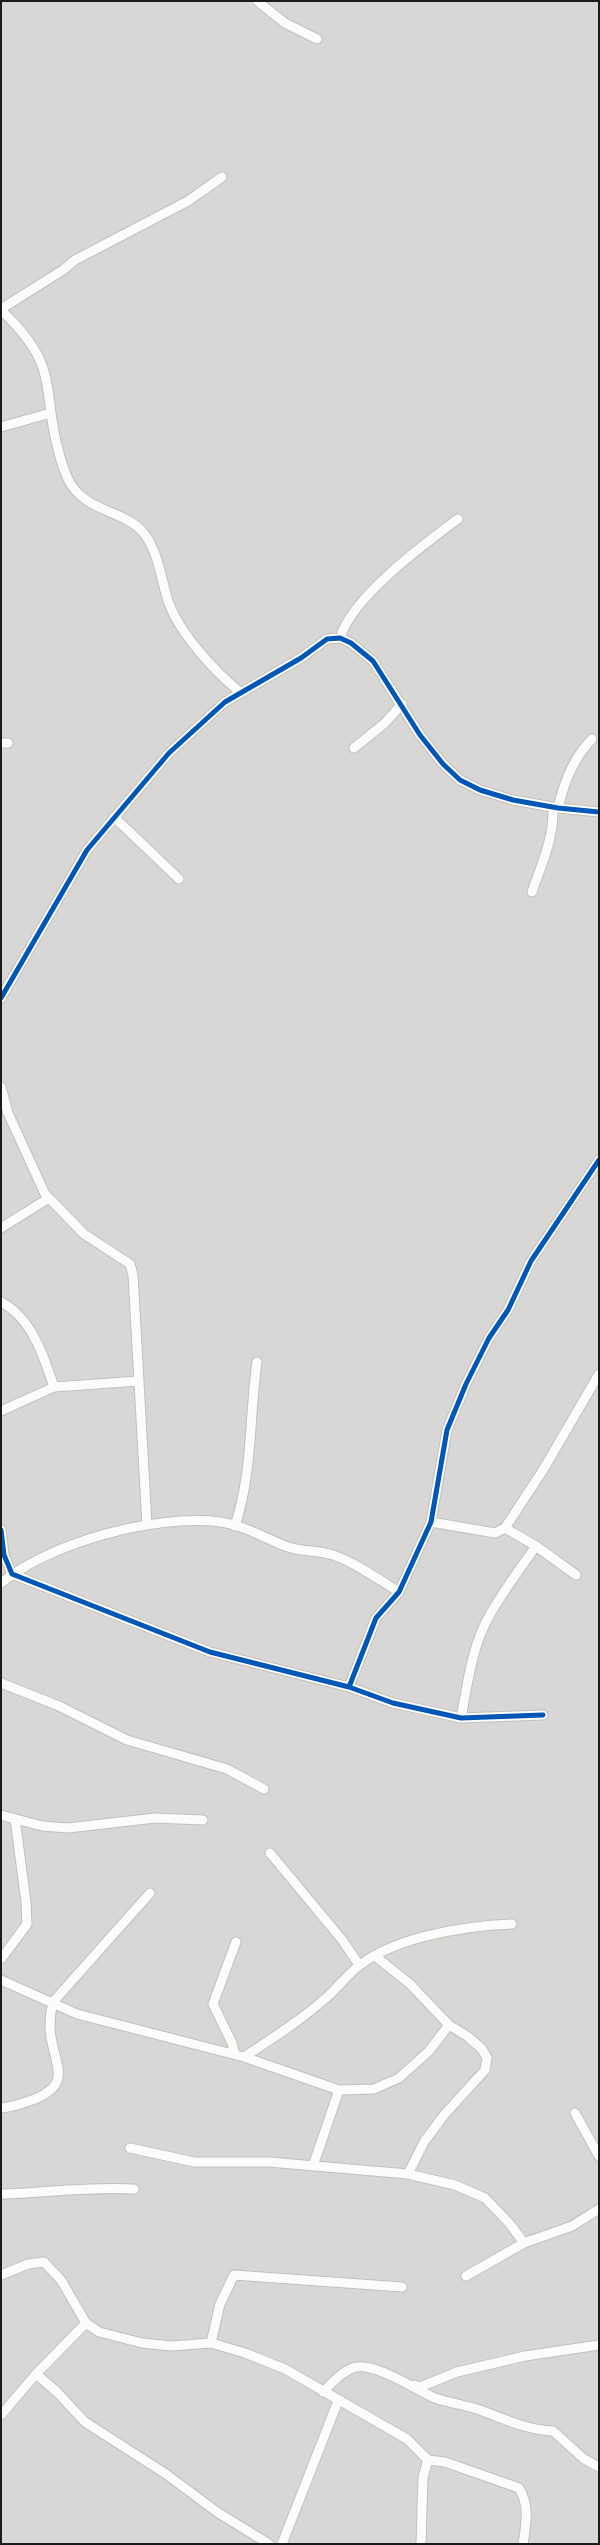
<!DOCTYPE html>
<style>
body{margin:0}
#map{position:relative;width:600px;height:2545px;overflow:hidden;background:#eae8e4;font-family:Lato,sans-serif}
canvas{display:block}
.frame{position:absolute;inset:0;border:2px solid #1b1b1b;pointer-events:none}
</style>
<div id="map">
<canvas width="600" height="2545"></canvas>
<div class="frame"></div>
</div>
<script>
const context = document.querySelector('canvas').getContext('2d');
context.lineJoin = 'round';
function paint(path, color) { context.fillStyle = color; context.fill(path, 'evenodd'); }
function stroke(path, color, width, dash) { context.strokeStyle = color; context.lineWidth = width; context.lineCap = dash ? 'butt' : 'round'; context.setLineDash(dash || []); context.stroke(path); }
const residential = new Path2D(`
 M 1,1 L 599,1 L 599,2544 L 1,2544 Z`);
const street = new Path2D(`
 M 257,1 L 285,23 L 317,39
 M 1,309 L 63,270 L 75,260 L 188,201 L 222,177
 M 1,310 C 17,325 36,347 43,368 C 48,383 49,397 51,413 C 54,434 59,459 68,479 C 83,511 122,510 141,530 C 158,548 161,579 168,601 C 180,634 214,671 241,693
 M 1,427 L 51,413
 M 340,638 C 352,597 423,545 458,519
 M 1,743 L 8,743
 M 354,748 L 385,723 L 402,704
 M 558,808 C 564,782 573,758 592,739
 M 114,817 L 179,879
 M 532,892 C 542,863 554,838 553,807
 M 1,998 L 87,850 L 169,753 L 225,702 L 301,658 L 327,639 L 340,638 L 351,643 L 373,661 L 420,735 L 443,764 L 460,780 L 480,790 L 513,800 L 558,808 L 599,812
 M 1,1087 L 8,1113 L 45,1194 L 84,1234 L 130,1264 L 133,1275 L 147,1525
 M 1,1228 L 49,1198
 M 1,1302 C 32,1318 44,1357 54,1387
 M 1,1411 L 54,1387 L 139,1381
 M 431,1522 L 495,1533 L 505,1528 L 543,1470 L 599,1374
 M 235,1526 C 253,1470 249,1419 257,1362
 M 505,1528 L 536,1546 L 576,1575
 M 1,1530 L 4,1555 L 12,1574 L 210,1652 L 349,1687 L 393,1703 L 461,1718 L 543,1715
 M 1,1583 C 51,1542 156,1514 220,1522 C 244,1525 266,1539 288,1547 C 302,1552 318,1550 333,1555 C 356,1563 378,1579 399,1592
 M 1,1683 L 59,1706 L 127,1740 L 227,1769 L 264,1789
 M 349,1687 L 376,1618 L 399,1592 L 431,1522 L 447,1430 L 466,1384 L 489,1338 L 508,1310 L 531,1261 L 599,1160
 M 461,1718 C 467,1687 471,1653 485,1624 C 499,1596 518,1572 536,1546
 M 1,1815 L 42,1826 L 68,1828 L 155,1818 L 203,1820
 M 270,1853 L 343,1941 L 359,1965
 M 375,1956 L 410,1984 L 449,2025 L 467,2036 L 482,2049 L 487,2058 L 485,2070 L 444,2115 L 424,2142 L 408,2174
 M 1,1959 L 27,1924 L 26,1902 L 15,1819
 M 1,1980 L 77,2014 L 244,2057 L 339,2090 L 374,2089 L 399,2078 L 429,2051 L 449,2025
 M 235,2055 L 232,2043 L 213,2004 L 236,1942
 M 244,2057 C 273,2038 301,2020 327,1997 C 338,1987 348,1974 360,1965 C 398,1936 466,1926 512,1924
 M 1,2108 C 13,2107 24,2103 35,2099 C 71,2084 56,2067 51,2037 C 49,2025 50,2014 53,2002 L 150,1893
 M 575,2113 L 599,2156
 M 130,2148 L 194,2162 L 269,2162 L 408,2174 L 455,2185 L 485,2198 L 510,2224 L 524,2243
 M 313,2166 L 339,2090
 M 1,2194 C 45,2193 90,2186 134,2189
 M 1,2275 L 28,2264 L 44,2262 L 61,2280 L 86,2323 L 99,2332 L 142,2343 L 171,2346 L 211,2343 L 245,2353 L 285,2369 L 407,2439 L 428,2460 L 423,2477 L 421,2544
 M 466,2276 L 524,2243 L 572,2226 L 599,2209
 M 211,2343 L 220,2304 L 234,2275 L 402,2287
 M 36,2374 L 57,2392 L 85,2422 L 166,2474 L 217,2512 L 269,2544
 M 414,2385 L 420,2387 L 457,2372 L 525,2356 L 599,2345
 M 323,2392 C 332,2383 344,2369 357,2367 C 378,2364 416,2390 435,2398 C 449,2403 465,2405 480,2410 C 505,2419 526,2430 553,2431 L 584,2459 L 599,2467
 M 1,2415 L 36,2374 L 86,2323
 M 428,2460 L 445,2462 L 519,2488 C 530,2506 526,2524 523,2544
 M 282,2544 L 338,2401`);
const cycleway = new Path2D(`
 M 1,998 L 87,850 L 169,753 L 225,702 L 301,658 L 327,639 L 340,638 L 351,643 L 373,661 L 420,735 L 443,764 L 460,780 L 480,790 L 513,800 L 558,808 L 599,812
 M 1,1530 L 4,1555 L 12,1574 L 210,1652 L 349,1687 L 393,1703 L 461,1718 L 543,1715
 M 349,1687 L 376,1618 L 399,1592 L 431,1522 L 447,1430 L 466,1384 L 489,1338 L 508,1310 L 531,1261 L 599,1160`);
paint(residential, '#d9d7d5');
stroke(street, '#c1c0be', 11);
stroke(street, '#fcfcfb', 9);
stroke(cycleway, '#0057b8', 5);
</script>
